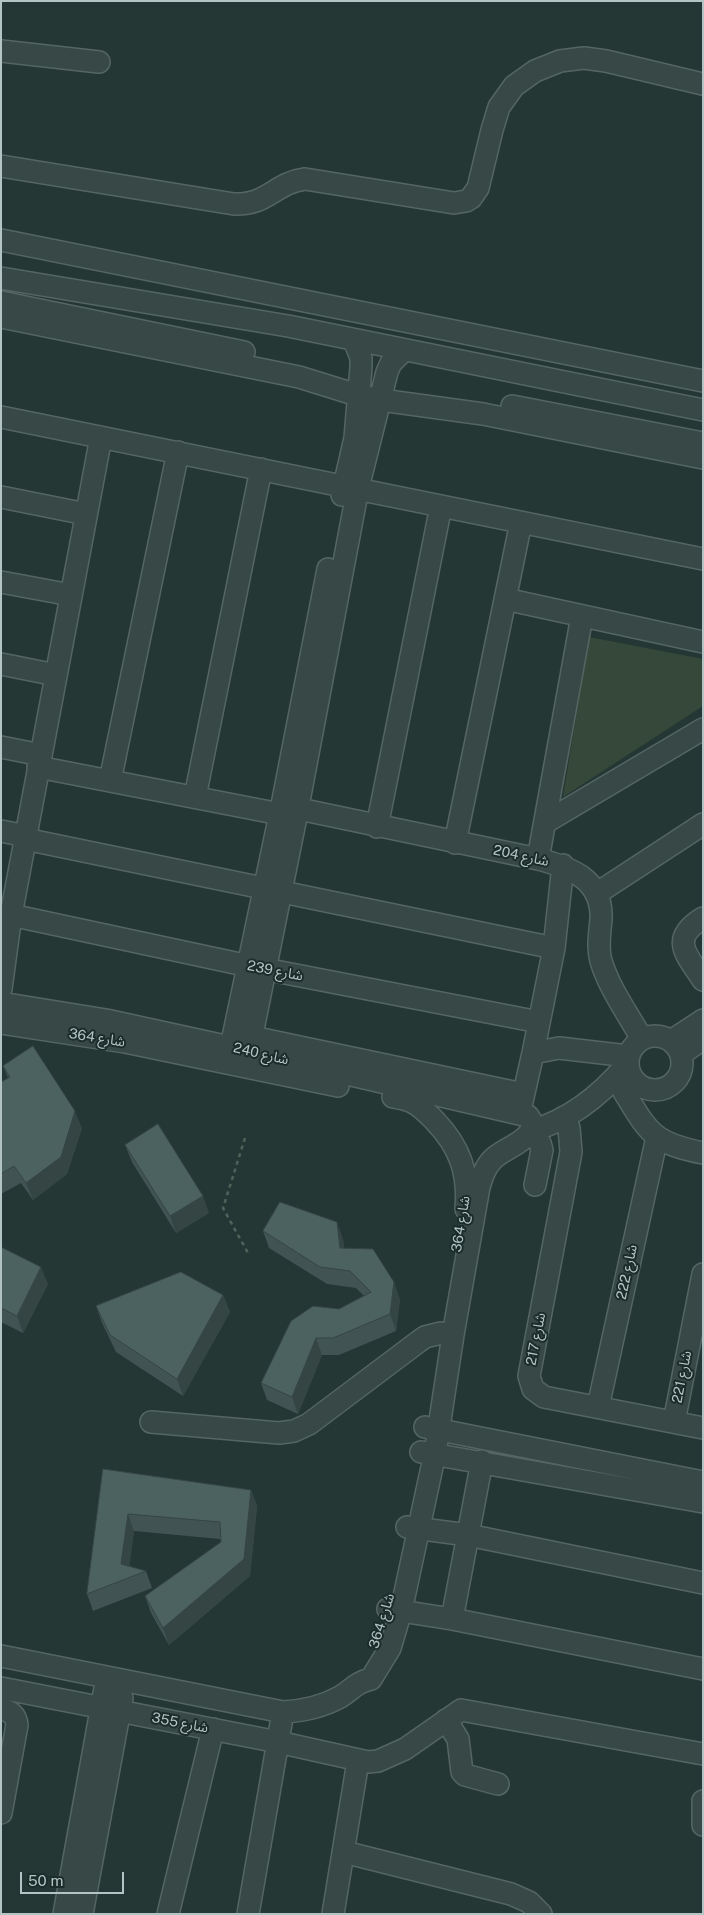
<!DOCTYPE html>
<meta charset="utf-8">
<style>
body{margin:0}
#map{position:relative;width:704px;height:1915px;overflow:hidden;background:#243735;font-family:"Public Sans",sans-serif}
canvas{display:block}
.frame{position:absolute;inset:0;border:2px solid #b2c4c3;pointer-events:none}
.scale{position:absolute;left:20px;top:1872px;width:104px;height:22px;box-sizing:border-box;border:2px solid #b2c4c3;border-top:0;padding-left:6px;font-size:15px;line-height:18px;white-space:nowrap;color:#b2c4c3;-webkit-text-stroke:4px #1c2c2b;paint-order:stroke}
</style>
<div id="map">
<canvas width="704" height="1915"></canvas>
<div class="frame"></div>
<div class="scale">50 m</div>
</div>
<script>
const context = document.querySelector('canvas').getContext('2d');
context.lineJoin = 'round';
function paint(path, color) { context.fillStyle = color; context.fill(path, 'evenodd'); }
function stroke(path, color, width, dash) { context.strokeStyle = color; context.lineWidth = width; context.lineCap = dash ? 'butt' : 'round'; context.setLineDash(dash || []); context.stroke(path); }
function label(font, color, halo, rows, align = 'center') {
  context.font = font + ' "Public Sans","Noto Sans Arabic",sans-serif'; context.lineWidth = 4; context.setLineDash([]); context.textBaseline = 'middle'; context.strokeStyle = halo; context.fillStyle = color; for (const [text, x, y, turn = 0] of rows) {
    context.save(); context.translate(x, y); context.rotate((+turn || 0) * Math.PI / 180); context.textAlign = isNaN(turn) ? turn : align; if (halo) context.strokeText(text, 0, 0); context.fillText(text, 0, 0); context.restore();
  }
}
const green = new Path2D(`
 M 589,637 L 703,659 L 703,706 L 563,797 Z`);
const path = new Path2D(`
 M 245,1138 L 223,1208 L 248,1253`);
const minor = new Path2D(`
 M 1,51 L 99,62
 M 1,166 L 234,204 C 269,205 274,183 305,179 L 454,203 L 466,201 L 471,198 L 478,188 L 492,130 L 499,107 L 514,86 L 535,71 L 560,61 L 584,58 L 606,61 L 703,84
 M 1,240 L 703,381
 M 1,278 L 288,326 L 703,410
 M 1,302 L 244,352
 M 1,317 L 299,377 L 357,395 L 381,400 L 483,414 L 703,458
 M 512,406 L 703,443
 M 1,417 L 703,559
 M 342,495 L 355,438 L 361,367 L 361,358 L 354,340
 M 1,497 L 86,514
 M 1,582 L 71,595
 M 505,599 L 703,642
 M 1,664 L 56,675
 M 1,747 L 41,755
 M 38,767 L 280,814
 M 110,781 L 178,452
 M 195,797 L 261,469
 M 285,806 L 538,859 C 569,867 603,879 601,919 C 600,933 597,947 601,961 C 609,988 628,1014 642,1039
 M 546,822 L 703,729
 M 377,827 L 441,506
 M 1,831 L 26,836
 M 25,839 L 554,948
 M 455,843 L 521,522
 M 538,859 L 582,616
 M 563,865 L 554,948 L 533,1053 L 559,1048 L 628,1056
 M 596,894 L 703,824
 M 11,915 L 249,966 L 539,1022
 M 703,918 C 669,939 686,954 703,980
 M 1,989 L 11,915 L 101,437
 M 1,1003 L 106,1020 L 248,1051 L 528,1116 C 544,1137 505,1147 493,1159 C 485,1167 482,1177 479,1187 L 453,1335 L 435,1453 L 401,1611 L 390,1648 L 371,1679 C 355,1683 353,1689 340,1697 C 322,1707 303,1711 283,1712 L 1,1656
 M 1,1023 L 125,1042 L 338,1086
 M628 1063a27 27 0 1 1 54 0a27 27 0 1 1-54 0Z
 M 257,1038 L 523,1094
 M 671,1041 L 703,1020
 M 681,1054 L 703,1039
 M 228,1061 L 282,805 L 328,569
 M 246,1064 L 296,817 L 358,488 L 387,372 L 391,363 L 404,350
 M 624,1092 C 649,1133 653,1143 703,1153
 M 393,1097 C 399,1098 406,1099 412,1102 C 421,1106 428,1114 435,1121 C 460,1147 469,1173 466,1209
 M 521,1106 L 533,1053
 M 564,1117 L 569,1128 L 571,1152 L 529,1376 L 533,1389 L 544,1397 L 703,1428
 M 535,1185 L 542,1150 L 540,1143 L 531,1131 C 570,1120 601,1095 627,1064
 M 598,1407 L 657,1137
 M 151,1422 L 279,1433 L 294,1431 L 309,1424 L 418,1342 L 425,1337 L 441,1333
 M 674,1422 L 703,1274
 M 425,1427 L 703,1482
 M 421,1452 L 703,1502
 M 407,1527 L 468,1535 L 703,1583
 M 388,1609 L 452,1619 L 703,1669
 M 452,1619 L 482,1461
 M 1,1688 L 278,1742 L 368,1762 L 378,1761 L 405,1749 L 461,1710 L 703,1754
 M 1,1709 C 11,1711 16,1715 17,1725 L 1,1813
 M 446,1720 L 458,1739 L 462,1772 L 465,1775 L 498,1784
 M 703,1801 L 703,1825
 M 344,1852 L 511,1894 L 529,1902 L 541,1914
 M 64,1914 L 107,1677
 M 82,1914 L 122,1698
 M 168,1914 L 213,1729
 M 248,1914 L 283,1712
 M 333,1914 L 358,1761`);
const wall = new Path2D(`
 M 3,1066 L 82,1128 L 67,1174 L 33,1200 L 21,1183 L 1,1194 L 1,1082 L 8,1078 Z
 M 125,1145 L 209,1213 L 176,1233 L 132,1162 Z
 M 263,1231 L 343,1239 L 344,1248 L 400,1299 L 396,1331 L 339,1355 L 322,1355 L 298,1414 L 267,1400 L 261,1383 L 339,1309 L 364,1296 L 356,1288 L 327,1284 L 269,1248 Z
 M 1,1247 L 48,1284 L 23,1333 L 1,1322 Z
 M 223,1295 L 230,1312 L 183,1396 L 116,1352 L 102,1323 L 96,1306 Z
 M 103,1469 L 251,1490 L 257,1506 L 250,1576 L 169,1645 L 151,1613 L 145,1596 L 221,1542 L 220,1539 L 134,1531 L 129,1566 L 146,1571 L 152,1588 L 93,1611 L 87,1594 Z`);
const shadedWall = new Path2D(`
 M 75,1111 L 82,1128 L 67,1174 L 33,1200 L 26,1183 Z
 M 203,1196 L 209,1213 L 176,1233 L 170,1216 Z
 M 337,1222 L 343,1239 L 346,1265 L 340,1248 Z
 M 41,1267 L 48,1284 L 23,1333 L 17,1316 Z
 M 394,1282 L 400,1299 L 396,1331 L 390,1314 Z
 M 223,1295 L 230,1312 L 183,1396 L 177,1379 Z
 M 316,1338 L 322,1355 L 298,1414 L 292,1397 Z
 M 251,1490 L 257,1506 L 250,1576 L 169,1645 L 163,1628 L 244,1559 Z
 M 128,1514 L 134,1531 L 128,1578 L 121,1564 Z`);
const building = new Path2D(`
 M 33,1046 L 75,1111 L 61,1157 L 26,1183 L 14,1166 L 1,1174 L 1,1082 L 10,1077 L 3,1066 Z
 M 158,1124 L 203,1196 L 170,1216 L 125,1145 Z
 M 280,1202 L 337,1222 L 340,1248 L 373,1249 L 394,1282 L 390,1314 L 333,1338 L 316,1338 L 292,1397 L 261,1383 L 291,1321 L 313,1306 L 339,1309 L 371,1292 L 350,1271 L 320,1267 L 263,1231 Z
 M 1,1247 L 41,1267 L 17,1316 L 1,1308 Z
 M 181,1272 L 223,1295 L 177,1379 L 110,1335 L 96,1306 Z
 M 103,1469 L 251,1490 L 244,1559 L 163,1628 L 145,1596 L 221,1542 L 220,1522 L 128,1514 L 121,1564 L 146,1571 L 87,1594 Z`);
const streetNames = [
 ["شارع 204",521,856,12],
 ["شارع 239",275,971,11],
 ["شارع 364",97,1038,9],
 ["شارع 240",261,1054,13],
 ["شارع 364",461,1224,-81],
 ["شارع 222",627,1272,-78],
 ["شارع 217",536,1339,-79],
 ["شارع 221",682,1377,-79],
 ["شارع 364",382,1621,-73],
 ["شارع 355",180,1723,11]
];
paint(green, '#354839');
stroke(minor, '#556564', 24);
stroke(path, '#516359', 2.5, [4, 4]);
stroke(minor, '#374846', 21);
paint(wall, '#415453');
paint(shadedWall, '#354544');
paint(building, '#4c6261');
stroke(building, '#354544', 1);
label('14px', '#b2c4c3', '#1c2c2b', streetNames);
</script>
